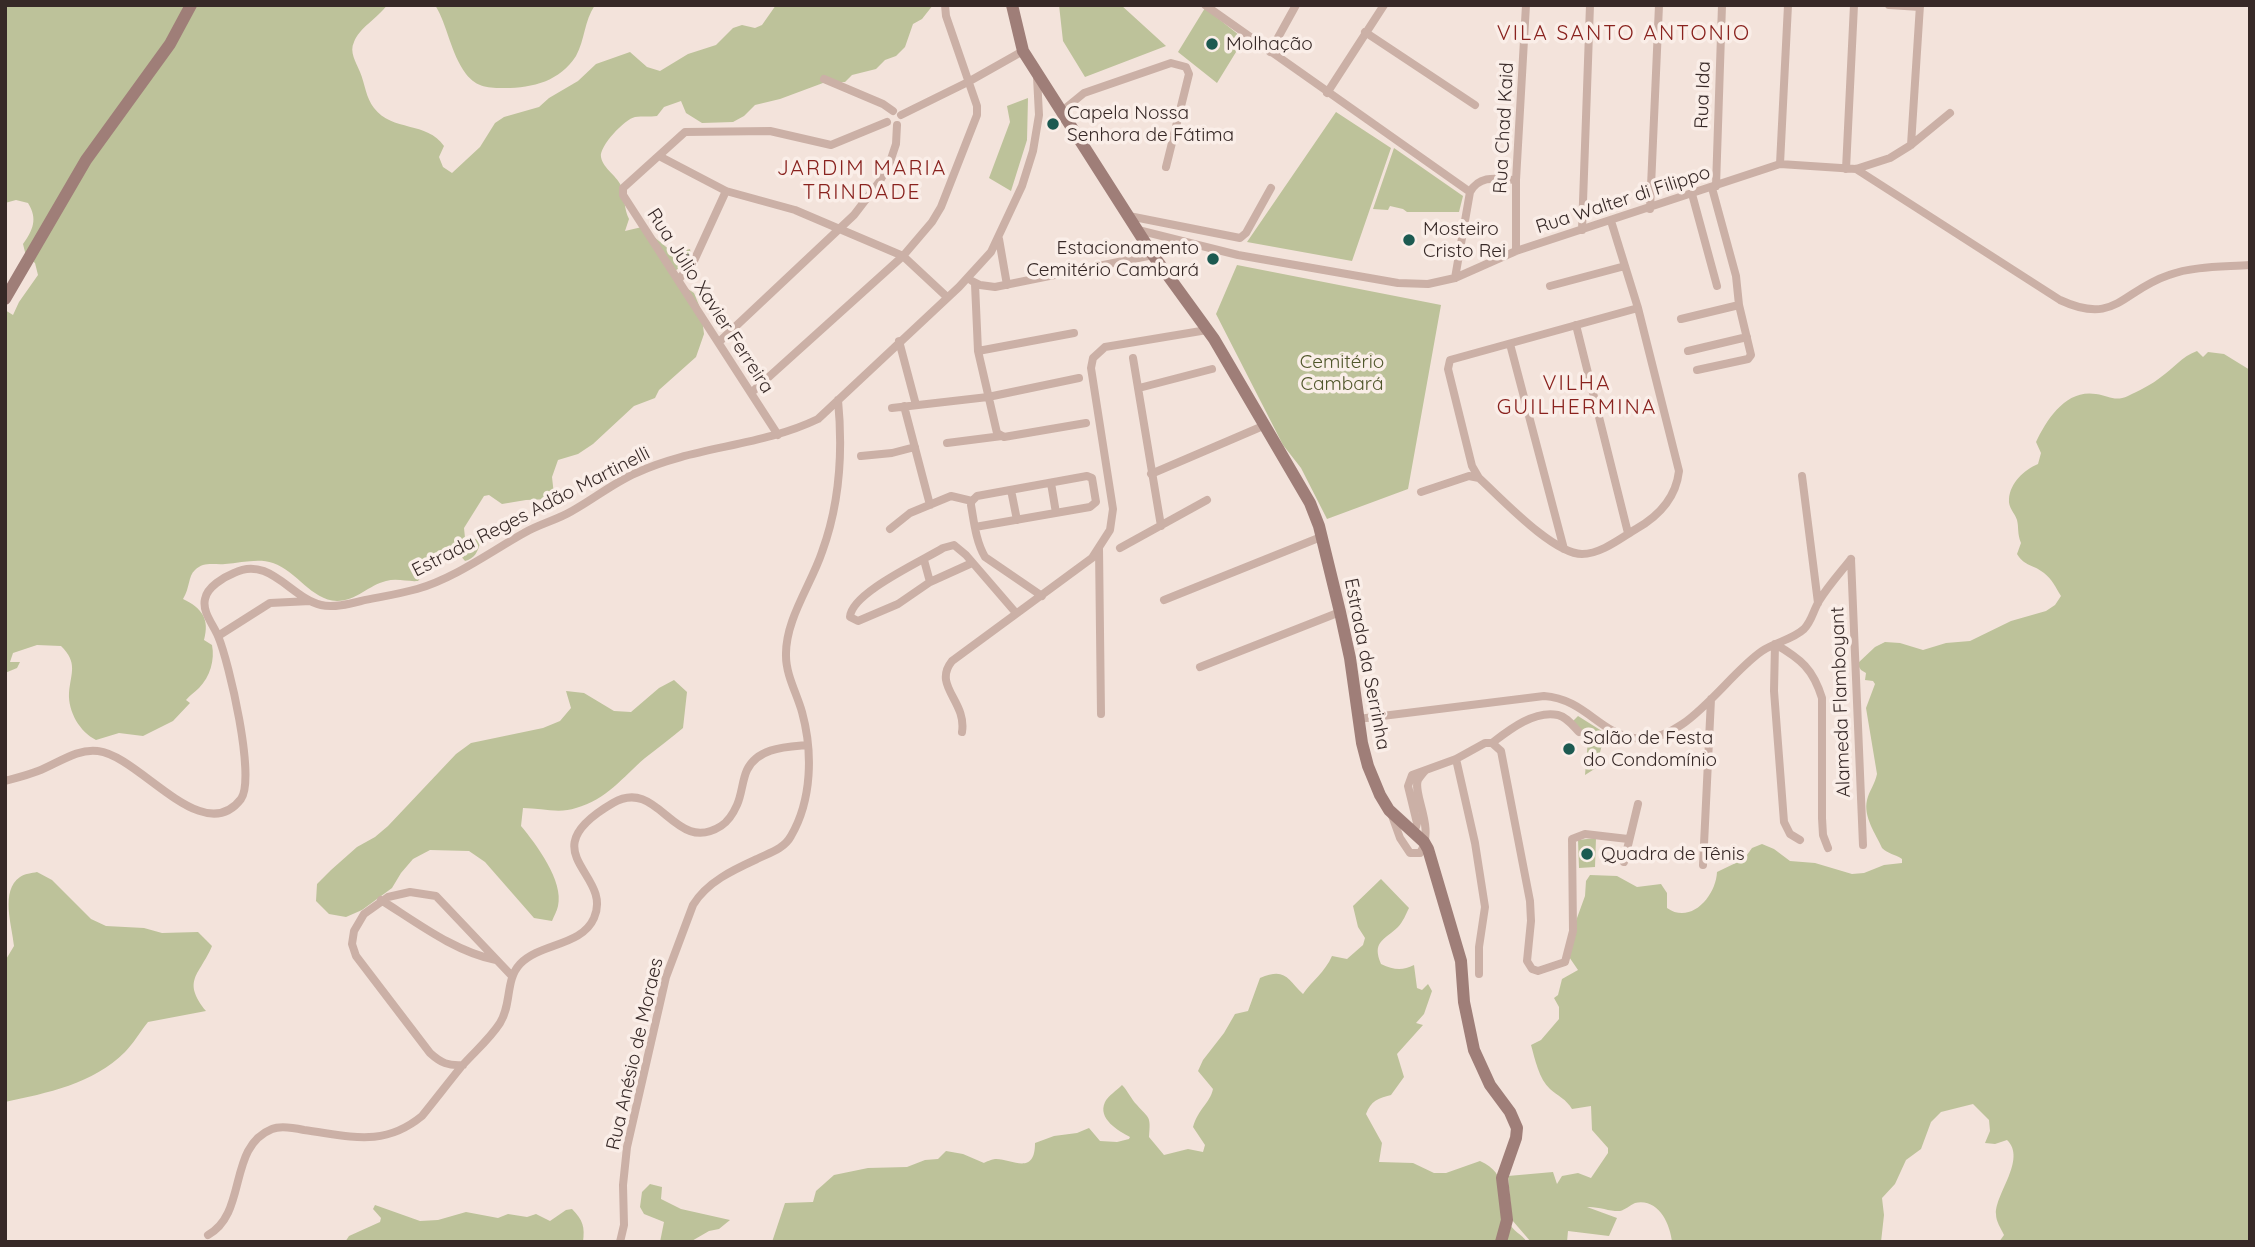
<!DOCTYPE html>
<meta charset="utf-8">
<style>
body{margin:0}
#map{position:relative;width:2255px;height:1247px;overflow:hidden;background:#f3e3db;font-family:Quicksand,sans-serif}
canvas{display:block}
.frame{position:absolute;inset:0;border:7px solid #372927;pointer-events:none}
</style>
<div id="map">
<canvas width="2255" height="1247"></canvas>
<div class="frame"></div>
</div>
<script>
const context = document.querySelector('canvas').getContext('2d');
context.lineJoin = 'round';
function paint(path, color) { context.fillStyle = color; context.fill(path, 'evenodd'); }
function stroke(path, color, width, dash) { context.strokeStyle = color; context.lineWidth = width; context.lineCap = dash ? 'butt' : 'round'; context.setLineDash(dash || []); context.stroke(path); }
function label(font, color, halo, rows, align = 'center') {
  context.font = font + ' Quicksand,sans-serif'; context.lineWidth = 7; context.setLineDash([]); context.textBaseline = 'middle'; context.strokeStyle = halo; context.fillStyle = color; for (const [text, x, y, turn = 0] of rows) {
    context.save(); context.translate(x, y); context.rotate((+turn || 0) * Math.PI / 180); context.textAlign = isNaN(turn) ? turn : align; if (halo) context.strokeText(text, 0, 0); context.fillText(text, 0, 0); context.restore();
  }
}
const green = new Path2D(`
 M 5,5 L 387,5 C 378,18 359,28 354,42 C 349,52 356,62 360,72 C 365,84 366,98 374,108 C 392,132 427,121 444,146 L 439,157 L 443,167 L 452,173 L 480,147 L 495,123 L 504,117 L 539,107 L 549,98 L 578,81 L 596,64 L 630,52 L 647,67 L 660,71 L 688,54 L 716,45 L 733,28 L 742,25 L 755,28 L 762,25 L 776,5 L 933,5 L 922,19 L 913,24 L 905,47 L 896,56 L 885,60 L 876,69 L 852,75 L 845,82 L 823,83 L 780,99 L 755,105 L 744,116 L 733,122 L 702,123 L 686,113 L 681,101 L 664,107 L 657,116 C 650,117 642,116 635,117 C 625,119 599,146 601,157 C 603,169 618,176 622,188 C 625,199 624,209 629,219 L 625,231 L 642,227 L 671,251 L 678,252 L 690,249 L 691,254 L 688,261 L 675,271 L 685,287 L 694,293 L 701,310 L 704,334 L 696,357 L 659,390 L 655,398 L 634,406 L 593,444 L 578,454 L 558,460 L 552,477 L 554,495 L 552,499 L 526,500 L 502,504 L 489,495 L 484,496 L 464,528 L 465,538 L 476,539 L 480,543 C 478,552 474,559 465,561 L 460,555 L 456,555 L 429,567 L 418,581 C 408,582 397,578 386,581 C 369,585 356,601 337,601 C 311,600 297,571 273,563 C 258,558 241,563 225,564 C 214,565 204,561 195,570 C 188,576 190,588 183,599 C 202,608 210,619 204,640 L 212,645 C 215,660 210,677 199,688 C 194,693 190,695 186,700 L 190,703 L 173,721 L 143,736 L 119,733 L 96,740 C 80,732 68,712 69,693 C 71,672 78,663 61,646 L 37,645 L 13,653 L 10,662 L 20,662 L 17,668 L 5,673 L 5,310 L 13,315 L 19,302 L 38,275 L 35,263 L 26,256 L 23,244 C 33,230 38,219 28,203 L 16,200 L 5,203 Z
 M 435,5 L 595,5 C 584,21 585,40 576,56 C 560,81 533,88 505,88 C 489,88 477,88 466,74 C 450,52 448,26 435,5 Z
 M 1059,5 L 1121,5 L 1166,46 L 1085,77 L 1063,41 Z
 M 1205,8 L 1244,39 L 1217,83 L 1178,52 Z
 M 1028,98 L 1027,140 L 1011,191 L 989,178 L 1010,122 L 1007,106 Z
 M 1336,112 L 1391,148 L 1352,261 L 1247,242 Z
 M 1394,148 L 1463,196 L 1459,212 L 1407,212 L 1403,209 L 1390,206 L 1388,210 L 1373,209 Z
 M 1237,265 L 1441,305 L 1408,489 L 1327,519 L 1301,468 L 1283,445 L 1216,314 Z
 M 2197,351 L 2203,357 L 2208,352 L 2224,354 L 2250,370 L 2250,1242 L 1999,1242 L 2004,1235 C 2001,1228 1996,1222 1996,1214 C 1995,1194 2027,1159 2007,1140 L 1995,1144 L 1985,1143 L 1990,1131 L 1989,1120 L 1973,1104 L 1941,1112 L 1931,1122 L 1921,1149 L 1906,1160 L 1895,1184 L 1882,1198 L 1884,1215 L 1881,1242 L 1672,1242 C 1670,1223 1658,1198 1635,1203 C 1630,1205 1625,1210 1620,1211 C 1612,1212 1597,1206 1587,1207 L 1617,1218 L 1609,1236 L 1568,1231 L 1567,1242 L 1531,1242 L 1512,1220 L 1508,1176 L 1553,1172 L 1557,1184 L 1562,1176 L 1578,1173 L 1591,1178 L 1608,1153 L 1608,1148 L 1592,1130 L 1591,1106 L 1572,1109 C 1566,1099 1558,1096 1550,1089 C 1539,1079 1535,1059 1531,1045 L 1541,1040 L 1559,1019 L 1559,1007 L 1554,998 L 1558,995 L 1562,979 L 1578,970 L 1565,951 L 1585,896 L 1586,881 L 1590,875 L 1617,876 L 1637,887 L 1661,884 L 1667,893 L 1667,908 C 1691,925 1716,896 1717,872 L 1744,859 L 1752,848 L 1762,844 L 1774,849 L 1790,861 L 1815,863 L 1852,874 L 1864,873 L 1884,865 L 1902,863 L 1902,859 C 1895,854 1888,854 1882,848 C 1876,834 1863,817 1867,800 C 1869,791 1875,784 1877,774 L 1866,708 L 1875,684 L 1873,681 L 1865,680 L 1866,673 L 1861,670 L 1857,664 L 1875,647 L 1885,642 L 1900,643 L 1923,650 L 1946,643 L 1970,641 L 2011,621 L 2046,611 L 2055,605 L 2061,596 C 2056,588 2052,579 2044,573 C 2033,564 2025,567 2017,554 L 2021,543 C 2017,533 2019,528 2017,520 C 2015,513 2008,508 2009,499 C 2010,483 2024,470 2038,464 L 2041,453 L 2036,442 C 2047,419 2066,389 2096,394 C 2109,396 2115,402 2128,396 C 2138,391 2153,384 2161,377 C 2174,368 2181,357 2197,351 Z
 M 674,680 L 687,692 L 683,728 C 671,738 658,748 645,758 C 623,777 606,800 576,808 C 559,814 541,808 523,808 L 521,826 C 536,844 564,881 558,906 C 557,911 554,916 552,921 L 534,918 L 485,862 L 469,851 L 430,850 L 413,859 L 401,873 L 392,888 L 362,910 L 346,917 L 329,914 L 316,901 L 317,884 L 331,870 L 357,847 L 375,837 L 388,826 L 456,754 L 471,743 L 543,728 L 560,721 L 571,708 L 566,691 L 584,693 L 614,711 L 631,712 L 659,688 Z
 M 1578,716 L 1605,733 L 1596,768 L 1585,775 L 1588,740 L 1572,722 Z
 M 1596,838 L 1595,867 L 1579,868 L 1578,840 Z
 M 37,872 L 52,880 L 91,919 L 106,926 L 144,928 L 162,933 L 198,932 L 212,946 C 200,975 181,980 206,1011 L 148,1022 C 140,1032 133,1044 125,1052 C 93,1084 47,1093 5,1102 L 5,961 L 14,946 C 12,925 0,891 20,877 C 24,874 32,873 37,872 Z
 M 1381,879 L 1409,908 C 1406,914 1403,922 1398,927 C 1383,941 1372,942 1381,964 C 1394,970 1402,971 1414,965 L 1417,988 L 1422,990 L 1428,984 L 1432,991 L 1424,1014 L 1416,1023 L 1423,1025 L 1397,1054 L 1404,1077 L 1391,1095 C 1378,1098 1371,1101 1366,1114 L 1382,1143 L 1379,1162 L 1413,1163 L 1434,1173 L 1446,1173 L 1480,1161 C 1509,1174 1500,1196 1509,1222 C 1512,1231 1522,1234 1527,1242 L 772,1242 L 785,1203 L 813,1202 L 816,1191 L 834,1175 L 868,1168 L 907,1167 L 925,1160 L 938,1159 L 946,1151 L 963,1154 L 984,1163 C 985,1162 993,1159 995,1159 C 1011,1158 1035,1177 1035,1143 L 1054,1136 L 1077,1133 L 1089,1128 L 1100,1141 L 1117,1142 L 1129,1139 L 1130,1137 C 1119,1131 1097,1119 1105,1102 C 1108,1096 1117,1090 1122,1085 C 1128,1091 1131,1099 1137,1105 C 1149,1119 1151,1115 1149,1137 L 1164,1155 L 1188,1149 L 1203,1152 L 1205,1145 L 1193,1127 C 1198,1109 1210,1103 1213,1089 L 1198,1071 L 1203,1060 L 1224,1033 L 1235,1014 L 1248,1011 L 1260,978 C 1286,967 1287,979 1303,994 C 1312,981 1325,972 1332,956 L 1347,959 L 1363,945 L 1365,938 L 1358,927 L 1353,906 Z
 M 650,1184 L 662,1187 L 661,1199 L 681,1209 L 730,1220 L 719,1229 L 709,1231 L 690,1242 L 660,1242 L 664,1222 L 644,1214 L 640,1207 L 642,1192 Z
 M 375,1205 L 420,1221 L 438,1220 L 466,1212 L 498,1218 L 508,1214 L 527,1217 L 536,1214 L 550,1221 L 566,1210 L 572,1209 C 583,1220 585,1227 583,1242 L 345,1242 L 349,1236 L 380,1222 L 381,1218 L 373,1209 Z`);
const street = new Path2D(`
 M 1205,5 L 1470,192
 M 1889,5 L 1920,7
 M 1365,32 L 1475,105
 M 1270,52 L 1296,5
 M 824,79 L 883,104 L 893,111
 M 1327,93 L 1384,5
 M 1062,111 L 1084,93 L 1171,63 L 1186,67 L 1189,74 L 1166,167
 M 901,115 L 968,82 L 1023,51
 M 1911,145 L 1920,5
 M 659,156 L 726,191 L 795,210 L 903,256 L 947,297
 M 1780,164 L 1788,5
 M 1846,169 L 1854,5
 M 1856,169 L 2060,300 C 2116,326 2121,291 2169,275 C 2193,266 2224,267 2250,265
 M 1716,186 L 1722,5
 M 1692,194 L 1717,286
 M 1650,209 L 1659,5
 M 1129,216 L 1240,238 L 1246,233 L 1271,188
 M 1138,230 L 1238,255 L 1398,283 L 1428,284 L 1455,278 L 1516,251 L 1780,164 L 1856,169 L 1890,158 L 1911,145 L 1950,113
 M 1582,230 L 1590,5
 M 999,239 L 1007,285
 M 1516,251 L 1516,180 L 1526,5
 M 1455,278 L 1470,192 C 1480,174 1498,179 1516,180
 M 679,279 L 693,263 L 726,191
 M 972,281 L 980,285 L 995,287 L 1153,255
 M 975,284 L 978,351 L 997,433 L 1004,437 L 1086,423
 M 1550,286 L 1625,266
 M 1681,319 L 1739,305
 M 1576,325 L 1628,533
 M 899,341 L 916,405
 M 719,342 L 854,215 L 880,181 L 890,162 L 896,144 L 897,125
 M 1510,344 L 1564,549
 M 978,351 L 1074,333
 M 1688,351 L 1747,337
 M 1133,358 L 1161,526
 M 1697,370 L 1748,359 L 1751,355 L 1739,305 L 1736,276 L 1712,188
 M 1139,388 L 1212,369
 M 751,393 L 903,256 L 932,222 L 941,207 L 977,115 L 977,106 L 946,16 L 945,5
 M 904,406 L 930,505
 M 892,408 L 988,397 L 1079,378
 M 778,435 L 623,195 L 623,188 L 685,132 L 770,131 L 831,145 L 887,122
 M 947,443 L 1002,436
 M 861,456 L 892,453 L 915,447
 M 1151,474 L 1263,426
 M 1802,476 L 1818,603
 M 1479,478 L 1472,466 L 1448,369 L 1450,360 L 1638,308
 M 1051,483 L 1056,513
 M 1011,490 L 1017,520
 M 1421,492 L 1469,476 L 1479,478 C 1501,498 1553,554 1582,554 C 1601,554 1621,538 1636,529 C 1659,516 1676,497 1679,471 L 1638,308 L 1611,221
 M 975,527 L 1090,507 L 1096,502 L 1092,478 L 1087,476 L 977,496 L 971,502 L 971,505 C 974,522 976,542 985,557 L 1042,596
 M 890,529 L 910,513 L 951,496 L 972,501
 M 1099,548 L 1101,714
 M 1120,548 L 1207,500
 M 1851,559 L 1863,845
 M 924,560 L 930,582
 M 972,563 L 930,582 L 898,604 L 858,621 L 850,617 C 851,593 922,561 943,548 L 954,545 L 966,555 L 1016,613
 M 1164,600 L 1321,537
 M 218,636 L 270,603 L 310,601
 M 1200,667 L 1340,612
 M 1358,719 L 1544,696 C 1585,699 1599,733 1634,738 C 1685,746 1724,677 1762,651 C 1775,642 1792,640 1804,629 C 1812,621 1813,611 1819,601 C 1828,586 1840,573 1851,559
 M 962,732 C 967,701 932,686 952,661 L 1092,558 L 1110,530 L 1113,509 L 1091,368 L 1093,358 L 1105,347 L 1207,330
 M 1492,743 C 1509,730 1534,710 1558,715 C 1567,717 1573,726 1579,732
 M 1456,759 L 1475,843 L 1485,907 L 1479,947 L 1479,974
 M 5,781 C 16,778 28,775 38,771 C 57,764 77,748 98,751 C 140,756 203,849 241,799 C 256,778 229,662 218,636 C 213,624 202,612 205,599 C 207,587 224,577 234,573 C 269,555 291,598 321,605 C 333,608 349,604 361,601 C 380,597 399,594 417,589 C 455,578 490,552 524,533 C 539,524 557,520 572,511 C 594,499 613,483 636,473 C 694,446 760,447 818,419 L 959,287 L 991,252 L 1022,186 L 1033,151 L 1039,115 L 1037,77
 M 1391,813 L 1400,838 L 1410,853 L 1420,853 C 1436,828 1412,794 1418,780 C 1418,779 1424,772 1425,771
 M 1409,828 L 1416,827 L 1417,823 L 1408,786 L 1412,775 L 1456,759 L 1485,743 L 1492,743 L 1501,751 L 1530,901 L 1531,921 L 1527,961 L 1532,969 L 1538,971 L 1565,962 L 1573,931 L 1572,839 L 1585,834 L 1628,839
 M 1800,840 L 1790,834 L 1784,822 L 1774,691 L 1775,644 C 1801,659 1813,669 1822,698 L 1822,818 L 1823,835 L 1828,848
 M 1624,862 L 1638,804
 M 1703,865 L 1711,699
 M 381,900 C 416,922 455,952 496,960
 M 463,1065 C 448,1066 441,1063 430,1053 L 356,956 L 352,944 L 354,931 L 364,914 L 388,897 L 410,892 L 436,896 L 511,975
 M 208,1235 C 248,1213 227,1147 272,1129 C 281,1125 295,1128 304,1130 C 350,1136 383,1148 422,1116 C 435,1100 448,1083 461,1067 C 474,1052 489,1040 500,1023 C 512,1004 505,980 520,964 C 540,943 582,946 594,918 C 614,873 527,853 613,803 C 659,776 674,856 721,826 C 729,821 733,814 737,805 C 742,794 742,781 747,770 C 758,747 787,747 808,745
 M 620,1242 L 624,1225 L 623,1185 L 627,1147 L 666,977 L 693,905 C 707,882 733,870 757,859 C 769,853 784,849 791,836 C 812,800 813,752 802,712 C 797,694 786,675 786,656 C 785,620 811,585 822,552 C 840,503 843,451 838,400`);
const secondary = new Path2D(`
 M 1012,5 L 1023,51 L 1153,255 L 1214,339 L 1310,503 L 1319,526 L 1340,612 L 1350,658 L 1362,743 L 1368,766 L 1380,795 L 1389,810 L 1424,842 L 1428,849 L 1461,961 L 1464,1002 L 1474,1050 L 1490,1085 L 1510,1112 L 1517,1128 L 1516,1138 L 1502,1178 L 1507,1220 L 1501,1242
 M 5,299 L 86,160 L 170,44 L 191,5`);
const markers = [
 [1212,44,7,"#1c5a51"],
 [1053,124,7,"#1c5a51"],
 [1409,240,7,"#1c5a51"],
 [1213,259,7,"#1c5a51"],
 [1569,749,7,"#1c5a51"],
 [1587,854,7,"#1c5a51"]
];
const poiNames = [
 ["Molhação",1226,44],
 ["Capela Nossa",1067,113],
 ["Senhora de Fátima",1067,135],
 ["Mosteiro",1423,229],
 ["Cristo Rei",1423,251],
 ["Estacionamento",1199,248,"right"],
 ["Cemitério Cambará",1199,270,"right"],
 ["Salão de Festa",1583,738],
 ["do Condomínio",1583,760],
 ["Quadra de Tênis",1601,854]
];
const streetNames = [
 ["Rua Ida",1703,95,-88],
 ["Rua Chad Kaid",1504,128,-87],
 ["Rua Walter di Filippo",1623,200,-18],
 ["Rua Júlio Xavier Ferreira",710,301,57],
 ["Estrada Reges Adão Martinelli",531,512,-27],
 ["Estrada da Serrinha",1367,664,79],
 ["Alameda Flamboyant",1841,702,-92],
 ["Rua Anésio de Moraes",635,1054,-77]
];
const parkNames = [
 ["Cemitério",1342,362],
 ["Cambará",1342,384]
];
const neighbourhoodNames = [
 ["VILA SANTO ANTONIO",1624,34],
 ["JARDIM MARIA",862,169],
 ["TRINDADE",862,193],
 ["VILHA",1577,384],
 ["GUILHERMINA",1577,408]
];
paint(green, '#bdc29a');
stroke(street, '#cbb0a6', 8);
stroke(secondary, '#9f7e78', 12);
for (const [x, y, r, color] of markers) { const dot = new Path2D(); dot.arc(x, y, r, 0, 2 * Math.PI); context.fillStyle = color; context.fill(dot); stroke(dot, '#faeee8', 2.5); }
label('19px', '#372927', '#faeee8', poiNames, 'left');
label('19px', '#372927', '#faeee8', streetNames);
label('19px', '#4f562a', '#faeee8', parkNames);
context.letterSpacing = '2px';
label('21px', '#89221e', '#faeee8', neighbourhoodNames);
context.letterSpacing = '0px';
</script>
